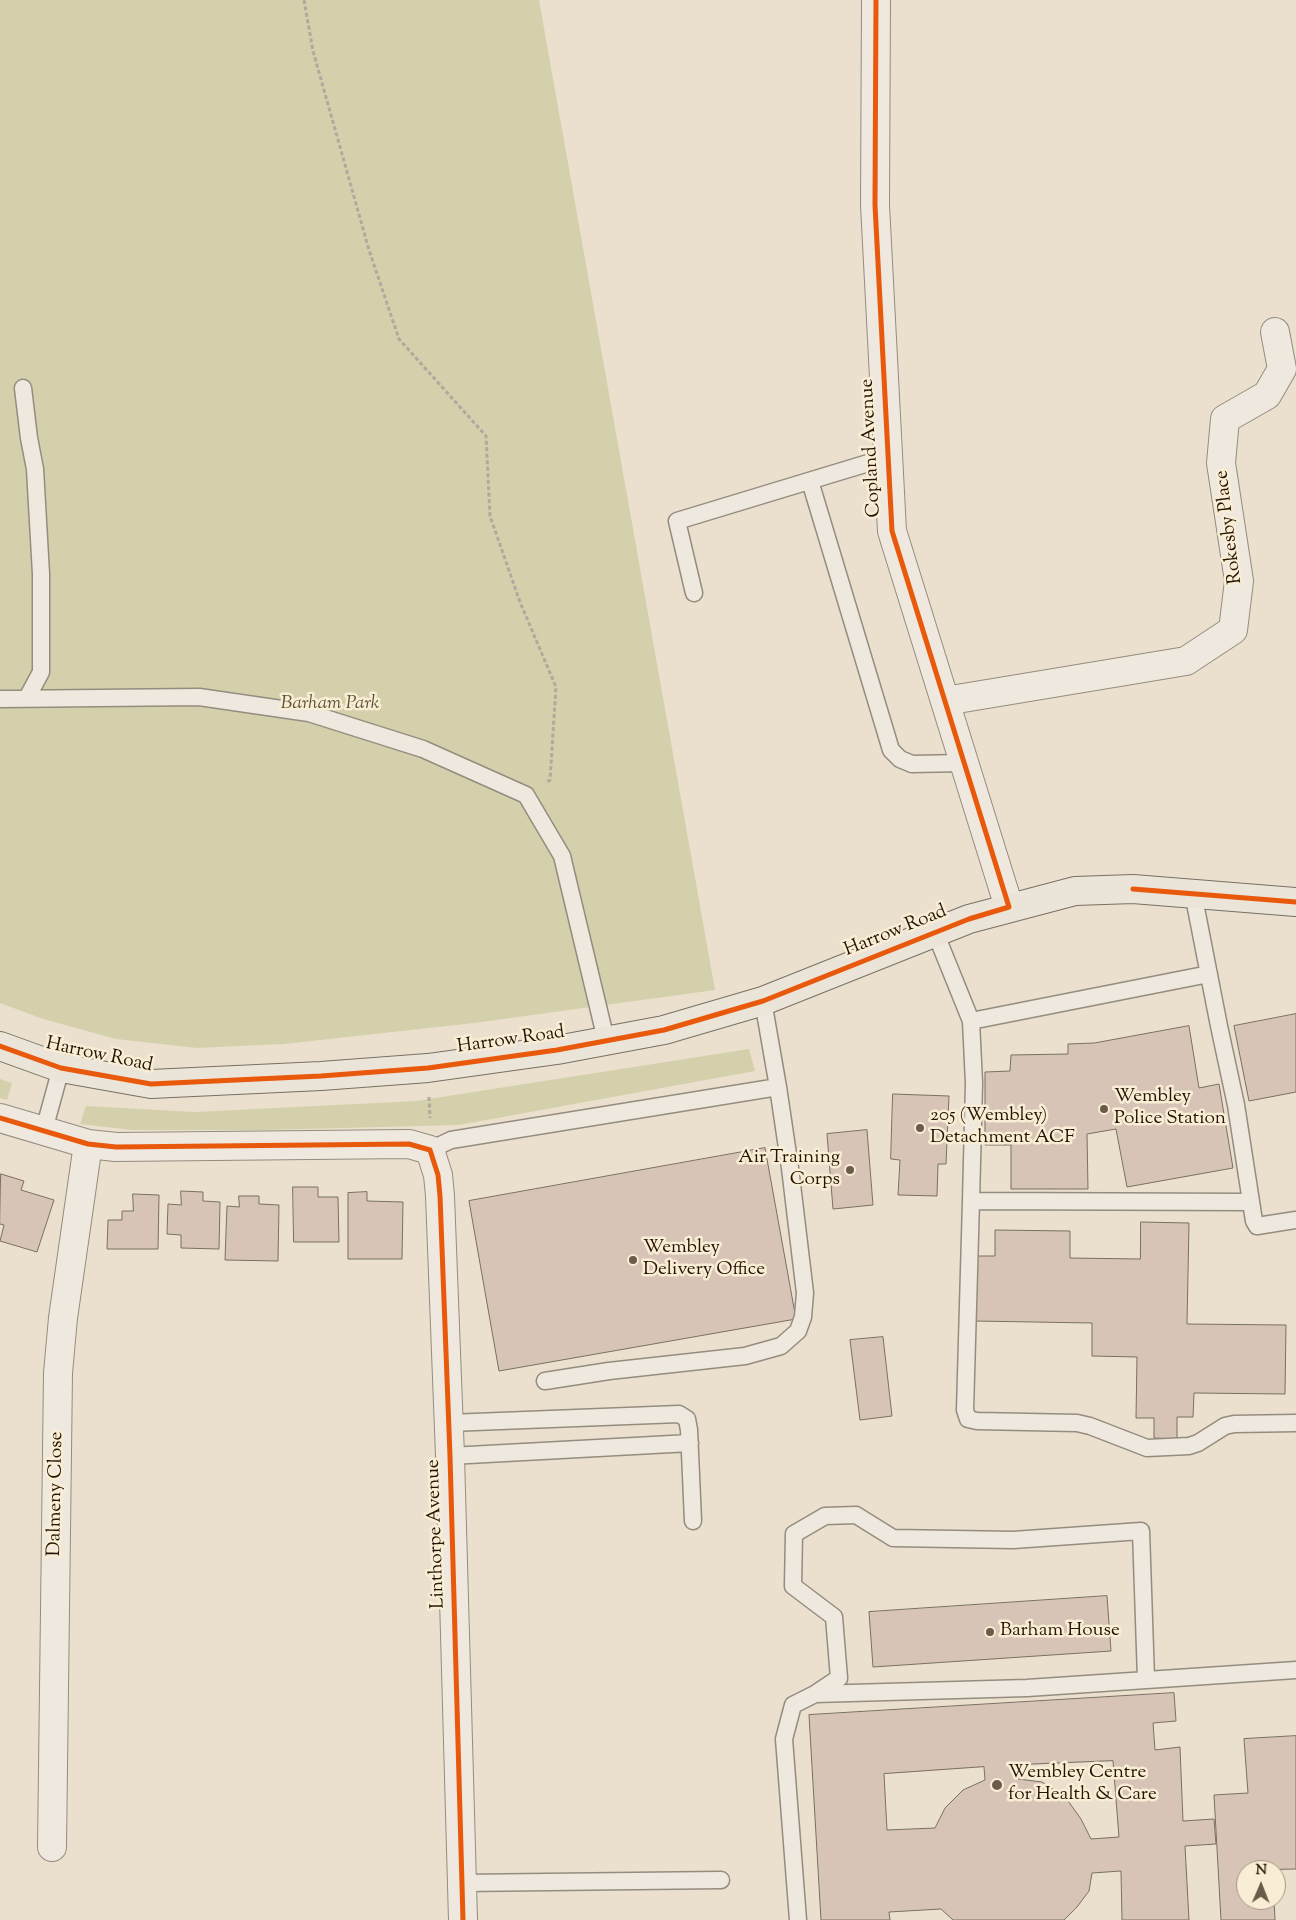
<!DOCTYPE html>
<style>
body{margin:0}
#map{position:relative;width:1296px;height:1920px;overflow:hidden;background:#ebe0cd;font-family:"Sorts Mill Goudy",serif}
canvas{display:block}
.north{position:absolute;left:1236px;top:1860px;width:50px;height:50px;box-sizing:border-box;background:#faedd6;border:1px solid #a49781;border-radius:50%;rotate:1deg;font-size:14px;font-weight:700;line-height:20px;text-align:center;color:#241502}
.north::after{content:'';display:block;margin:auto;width:18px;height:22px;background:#6a5c49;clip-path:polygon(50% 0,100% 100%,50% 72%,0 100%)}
</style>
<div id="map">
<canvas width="1296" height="1920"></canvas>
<div class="north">N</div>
</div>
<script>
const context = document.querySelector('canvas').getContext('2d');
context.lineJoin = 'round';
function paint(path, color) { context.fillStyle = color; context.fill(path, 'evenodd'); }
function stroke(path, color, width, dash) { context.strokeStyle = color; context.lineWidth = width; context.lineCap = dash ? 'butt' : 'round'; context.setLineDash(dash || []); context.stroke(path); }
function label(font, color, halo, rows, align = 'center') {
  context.font = font + ' "Sorts Mill Goudy",serif'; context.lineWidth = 5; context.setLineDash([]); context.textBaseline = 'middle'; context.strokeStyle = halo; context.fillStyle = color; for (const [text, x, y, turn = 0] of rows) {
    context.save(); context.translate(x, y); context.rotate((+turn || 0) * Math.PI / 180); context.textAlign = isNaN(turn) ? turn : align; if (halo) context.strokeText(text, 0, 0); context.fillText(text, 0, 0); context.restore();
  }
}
const green = new Path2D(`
 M 0,0 L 539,0 L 715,990 L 474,1023 L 284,1044 L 197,1048 L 116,1039 L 43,1019 L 0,1003 Z
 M 749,1049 L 755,1071 L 459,1125 L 264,1130 L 132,1130 L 80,1124 L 86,1106 L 195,1112 L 416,1101 Z
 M 0,1079 L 12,1083 L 7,1100 L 0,1098 Z`);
const building = new Path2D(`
 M 1296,1014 L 1296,1092 L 1249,1101 L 1234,1026 Z
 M 1189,1026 L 1199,1088 L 1219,1084 L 1233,1168 L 1127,1187 L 1116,1129 L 1087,1134 L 1088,1189 L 1011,1189 L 1011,1145 L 985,1145 L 985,1072 L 1010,1071 L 1011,1055 L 1068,1054 L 1068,1044 L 1094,1043 Z
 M 893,1094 L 949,1096 L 946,1164 L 938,1164 L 937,1196 L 898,1195 L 900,1160 L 891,1159 Z
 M 867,1130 L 873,1205 L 833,1209 L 827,1134 Z
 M 765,1148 L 796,1319 L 499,1371 L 469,1201 Z
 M 1,1174 L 24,1181 L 21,1190 L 54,1200 L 37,1252 L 0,1241 L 4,1225 L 0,1224 Z
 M 293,1187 L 318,1187 L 318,1197 L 338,1197 L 339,1242 L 294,1242 Z
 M 181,1191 L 203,1192 L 203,1201 L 220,1202 L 219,1249 L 181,1248 L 181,1235 L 167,1234 L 168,1204 L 181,1205 Z
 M 367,1192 L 367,1201 L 403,1202 L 402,1259 L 348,1259 L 348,1193 Z
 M 133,1194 L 159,1195 L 158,1249 L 107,1249 L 108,1220 L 122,1220 L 122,1211 L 133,1211 Z
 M 239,1196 L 259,1196 L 259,1204 L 279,1205 L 278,1261 L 225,1260 L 227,1206 L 239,1207 Z
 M 1141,1222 L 1189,1223 L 1187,1324 L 1286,1325 L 1285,1394 L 1194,1393 L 1193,1417 L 1177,1417 L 1177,1439 L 1154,1438 L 1154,1418 L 1136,1418 L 1137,1357 L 1092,1356 L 1092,1323 L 974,1321 L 975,1256 L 995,1256 L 995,1230 L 1070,1231 L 1070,1258 L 1140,1259 Z
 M 883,1337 L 892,1416 L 860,1420 L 850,1340 Z
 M 1107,1596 L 1111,1651 L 873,1667 L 869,1612 Z
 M 1174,1693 L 1176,1721 L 1153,1723 L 1155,1750 L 1180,1747 L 1183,1821 L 1214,1819 L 1216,1844 L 1185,1846 L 1189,1920 L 1122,1920 L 1121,1871 L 1092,1873 L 1089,1891 L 1077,1907 L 1064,1920 L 953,1920 L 941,1909 L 889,1912 L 890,1920 L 821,1920 L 809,1715 ZM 1113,1761 L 1119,1837 L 1091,1839 L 1081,1819 L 1066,1798 L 1042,1782 L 1018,1779 L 1019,1765 ZM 984,1767 L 985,1780 L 963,1790 L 945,1808 L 935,1828 L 887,1830 L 884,1774 Z
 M 1296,1736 L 1296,1869 L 1246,1870 L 1246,1900 L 1274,1900 L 1275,1920 L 1221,1920 L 1214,1795 L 1248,1793 L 1244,1739 Z`);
const path = new Path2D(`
 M 304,0 L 313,51 L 369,250 L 399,339 L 486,436 L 490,516 L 520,602 L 556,687 L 550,780 L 546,783
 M 429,1097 L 430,1118`);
const service = new Path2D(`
 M 23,388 L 29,438 L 35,469 L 41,574 L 41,672 L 27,698
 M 810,481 L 891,750 L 900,759 L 912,764 L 964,763
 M 694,593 L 677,521 L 888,457
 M 0,699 L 199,697 L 309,713 L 423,749 L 526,795 L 562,856 L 606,1040
 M 1193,893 L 1219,1026 L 1236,1105 L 1254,1221 L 1257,1226 L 1296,1220
 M 935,932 L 971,1021 L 974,1083 L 971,1201 L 1251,1202
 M 971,1021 L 1209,974
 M 44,1130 L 61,1068
 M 430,1150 L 451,1140 L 778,1087
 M 971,1201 L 965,1410 L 968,1419 L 977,1421 L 1077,1423 L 1090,1426 L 1147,1448 L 1189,1446 L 1198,1443 L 1225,1426 L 1234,1424 L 1296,1423
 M 545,1381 L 609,1371 L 745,1356 L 781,1346 L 798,1331 L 803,1317 L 805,1293 L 790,1168 L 778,1087 L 763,1001
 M 449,1423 L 679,1414 L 687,1419 L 689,1430 L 693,1521
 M 450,1456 L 690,1443
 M 815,1694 L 839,1678 L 834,1617 L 793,1586 L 794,1534 L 825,1516 L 856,1515 L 893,1538 L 1013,1540 L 1141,1531 L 1146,1679
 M 462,1883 L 721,1880
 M 798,1920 L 784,1739 L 793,1705 L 815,1694 L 1027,1688 L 1296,1670`);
const minor = new Path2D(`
 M 876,0 L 875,205 L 892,531 L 1009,907
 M 945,701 L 1186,661 L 1233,630 L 1239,581 L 1221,463 L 1225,419 L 1267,395 L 1282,369 L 1275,332
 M 0,1118 L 88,1144 L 116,1147 L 409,1144 L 430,1150 L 438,1175 L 440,1196 L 450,1456 L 463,1920
 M 52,1847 L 58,1373 L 63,1318 L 88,1144`);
const primary = new Path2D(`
 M 0,1046 L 61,1068 L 151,1084 L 321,1076 L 428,1068 L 557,1050 L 664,1030 L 763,1001 L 969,919 L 1075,891 L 1133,889 L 1296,902`);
const cycleway = new Path2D(`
 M 1133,889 L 1296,902
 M 0,1046 L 61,1068 L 151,1084 L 321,1076 L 428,1068 L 557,1050 L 664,1030 L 763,1001 L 969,919 L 1009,907 L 892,531 L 875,205 L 876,0
 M 0,1118 L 88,1144 L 116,1147 L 409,1144 L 430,1150 L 438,1175 L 440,1196 L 450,1456 L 463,1920`);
const markers = [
 [1104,1109,5,"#6a5c49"],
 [920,1128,5,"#6a5c49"],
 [850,1170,5,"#6a5c49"],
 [633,1260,5,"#6a5c49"],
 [990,1632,5,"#6a5c49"],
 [997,1785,6,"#6a5c49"]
];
const streetNames = [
 ["Copland Avenue",872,448,-93],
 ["Rokesby Place",1230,527,-97],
 ["Harrow Road",896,932,-22],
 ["Harrow Road",511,1041,-8],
 ["Harrow Road",99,1056,12],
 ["Dalmeny Close",57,1494,-89],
 ["Linthorpe Avenue",437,1534,-92]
];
const parkNames = [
 ["Barham Park",330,705]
];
const poiNames = [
 ["Wembley",1114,1098],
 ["Police Station",1114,1120],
 ["205 (Wembley)",930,1117],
 ["Detachment ACF",930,1139],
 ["Air Training",840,1159,"right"],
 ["Corps",840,1181,"right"],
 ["Wembley",643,1249],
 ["Delivery Office",643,1271],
 ["Barham House",1000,1632],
 ["Wembley Centre",1008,1774],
 ["for Health & Care",1008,1796]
];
paint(green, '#d4d0ab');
paint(building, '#d7c4b7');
stroke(building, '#787063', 1);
stroke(service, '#948c7f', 19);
stroke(minor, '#948c7f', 30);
stroke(primary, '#787063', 30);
stroke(path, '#b0a99e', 3, [4, 2.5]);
stroke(service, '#eee8df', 16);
stroke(minor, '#eee8df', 28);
stroke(primary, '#ebe4d9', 28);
stroke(cycleway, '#e8590c', 5);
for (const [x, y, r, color] of markers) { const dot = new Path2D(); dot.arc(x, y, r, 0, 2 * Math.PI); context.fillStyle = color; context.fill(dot); stroke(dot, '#faedd6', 2); }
label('19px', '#241502', '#faedd6', streetNames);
label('italic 19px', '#5b5233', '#faedd6', parkNames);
label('19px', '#241502', '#faedd6', poiNames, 'left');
</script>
